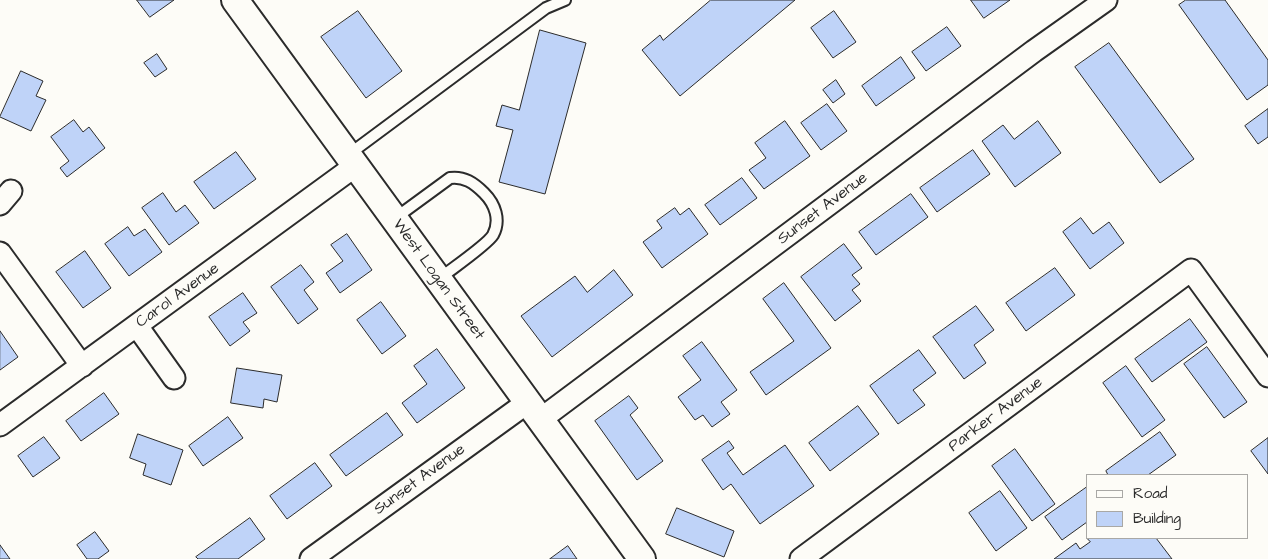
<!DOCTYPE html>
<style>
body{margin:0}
#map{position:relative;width:1268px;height:559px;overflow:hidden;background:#fdfcf7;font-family:"Architects Daughter",sans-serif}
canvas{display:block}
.legend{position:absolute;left:1086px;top:474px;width:162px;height:65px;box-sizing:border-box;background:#fdfcf7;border:1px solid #a9a8a5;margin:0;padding:6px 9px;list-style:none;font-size:15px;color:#2b2b2b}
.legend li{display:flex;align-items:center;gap:10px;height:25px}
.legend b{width:25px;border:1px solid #a9a8a5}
</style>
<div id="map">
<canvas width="1268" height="559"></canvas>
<ul class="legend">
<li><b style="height:6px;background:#fdfcf7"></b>Road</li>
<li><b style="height:14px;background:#bfd3f8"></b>Building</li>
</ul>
</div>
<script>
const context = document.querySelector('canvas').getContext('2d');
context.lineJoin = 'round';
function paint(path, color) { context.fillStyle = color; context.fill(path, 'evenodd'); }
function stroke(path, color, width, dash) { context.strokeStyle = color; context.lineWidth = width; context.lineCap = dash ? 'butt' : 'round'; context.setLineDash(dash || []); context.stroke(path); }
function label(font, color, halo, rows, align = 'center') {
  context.font = font + ' "Architects Daughter",sans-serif'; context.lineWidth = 4; context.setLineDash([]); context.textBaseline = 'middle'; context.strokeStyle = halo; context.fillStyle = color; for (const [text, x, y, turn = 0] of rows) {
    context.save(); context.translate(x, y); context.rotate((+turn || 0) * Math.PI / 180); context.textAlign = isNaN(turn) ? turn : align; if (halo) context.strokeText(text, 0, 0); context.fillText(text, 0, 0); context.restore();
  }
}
const building = new Path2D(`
 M 137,0 L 174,0 L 150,17 Z
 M 711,0 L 795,0 L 680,96 L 642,50 L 660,35 L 663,40 Z
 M 971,0 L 1010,0 L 984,18 Z
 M 1186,0 L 1225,0 L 1268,60 L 1268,85 L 1247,100 L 1179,5 Z
 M 358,11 L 402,71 L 366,98 L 321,37 Z
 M 834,11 L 856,42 L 833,58 L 811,28 Z
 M 947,27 L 961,46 L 926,71 L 912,52 Z
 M 540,30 L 586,43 L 545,194 L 499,182 L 513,130 L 496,126 L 502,105 L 519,110 Z
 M 1109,43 L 1194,159 L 1160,183 L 1075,67 Z
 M 157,54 L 167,69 L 155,77 L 144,63 Z
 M 901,57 L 915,78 L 876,106 L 862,86 Z
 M 21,71 L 43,81 L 36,96 L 46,100 L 31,131 L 0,117 Z
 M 836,80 L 845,94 L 833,103 L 823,90 Z
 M 827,104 L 847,131 L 821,150 L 801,123 Z
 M 1268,109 L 1268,137 L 1258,144 L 1245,126 Z
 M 74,120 L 83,132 L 89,127 L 105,148 L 67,177 L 60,168 L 69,161 L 51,137 Z
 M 785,121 L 810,156 L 764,189 L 749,170 L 766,158 L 755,143 Z
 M 1038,121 L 1061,153 L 1015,187 L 982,141 L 1003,125 L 1014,139 Z
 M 973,150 L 990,174 L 937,212 L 920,188 Z
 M 236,152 L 256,179 L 214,209 L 194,182 Z
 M 742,178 L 757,198 L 720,225 L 705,205 Z
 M 163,193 L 176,212 L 185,205 L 199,223 L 169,245 L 142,208 Z
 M 911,194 L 928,217 L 876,255 L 859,232 Z
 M 675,208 L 680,215 L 689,208 L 708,234 L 662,268 L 643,242 L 662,228 L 657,221 Z
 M 1081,218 L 1093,234 L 1109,222 L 1124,243 L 1090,269 L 1063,232 Z
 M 128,227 L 134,236 L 145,229 L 162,252 L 129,276 L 105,244 Z
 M 347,234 L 372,270 L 340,293 L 326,273 L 343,261 L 331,245 Z
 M 844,244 L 862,268 L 852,275 L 860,284 L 852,290 L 861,301 L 835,321 L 801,277 Z
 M 85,251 L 111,288 L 83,308 L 56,272 Z
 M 301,265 L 314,282 L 304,290 L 318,309 L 298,324 L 271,287 Z
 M 1055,268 L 1075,295 L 1026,331 L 1006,303 Z
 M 614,270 L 633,295 L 552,357 L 521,316 L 575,276 L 587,292 Z
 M 784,283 L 831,348 L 766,395 L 750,372 L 794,341 L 763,299 Z
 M 243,293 L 257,313 L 243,322 L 250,331 L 230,346 L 209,317 Z
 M 381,302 L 406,336 L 382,354 L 357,320 Z
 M 976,306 L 994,330 L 974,345 L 986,363 L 964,379 L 933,337 Z
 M 1190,319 L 1207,342 L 1152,382 L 1135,359 Z
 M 0,331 L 18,357 L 0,370 Z
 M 702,342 L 737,390 L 721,402 L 730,414 L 712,427 L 703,415 L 695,420 L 678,397 L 701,380 L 683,356 Z
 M 1207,347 L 1247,402 L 1224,418 L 1184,364 Z
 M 437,349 L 465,388 L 417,423 L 402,403 L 427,384 L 414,366 Z
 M 919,350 L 936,373 L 913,390 L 925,405 L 898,424 L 870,386 Z
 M 1126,366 L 1165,420 L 1142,437 L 1103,383 Z
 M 237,368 L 282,375 L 277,402 L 264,399 L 263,408 L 231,403 Z
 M 104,393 L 119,414 L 81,441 L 66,421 Z
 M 629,396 L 638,408 L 630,415 L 663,461 L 637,480 L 595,421 Z
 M 858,406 L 879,434 L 830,471 L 809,443 Z
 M 387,413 L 403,435 L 346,476 L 330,455 Z
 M 228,417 L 243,438 L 203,466 L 189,446 Z
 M 1160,432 L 1176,455 L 1148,475 L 1108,475 L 1106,471 Z
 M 138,434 L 183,450 L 171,485 L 143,475 L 146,464 L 130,458 Z
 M 44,437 L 60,458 L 33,477 L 18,456 Z
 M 1268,438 L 1268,474 L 1251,451 Z
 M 729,441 L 734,448 L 727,453 L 743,475 L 785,445 L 814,486 L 760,524 L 731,484 L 723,490 L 702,460 Z
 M 1015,449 L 1055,504 L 1032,521 L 992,466 Z
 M 315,463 L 332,486 L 287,519 L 270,496 Z
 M 1087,487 L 1087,522 L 1062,540 L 1045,517 Z
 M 1000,491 L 1027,528 L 996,551 L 969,513 Z
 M 677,508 L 734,531 L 724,557 L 666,534 Z
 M 250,518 L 265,539 L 238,559 L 198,559 L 196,557 Z
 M 95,532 L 109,551 L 98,559 L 87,559 L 77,545 Z
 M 1087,538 L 1156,538 L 1172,559 L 1054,559 L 1076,543 L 1080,549 L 1090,542 Z
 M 0,545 L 10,559 L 0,559 Z
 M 568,546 L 577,559 L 550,559 Z`);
const service = new Path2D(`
 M 348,155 L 546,8 L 565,0
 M 394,219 L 450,178 C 464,176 474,183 484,193 C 495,204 501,220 493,235 C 487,245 450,270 439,279`);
const minor = new Path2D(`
 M 0,204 L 11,191
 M 0,253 L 82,366
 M 137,326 L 174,378
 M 541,419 L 1034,51 L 1106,0
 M 0,425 L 355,166
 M 311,559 L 528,402
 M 801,559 L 1191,270 L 1268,376`);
const tertiary = new Path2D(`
 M 235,0 L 642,559`);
const streetNames = [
 ["Sunset Avenue",823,209,-37],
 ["West Logan Street",438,280,54],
 ["Carol Avenue",178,296,-36],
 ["Parker Avenue",996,415,-37],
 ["Sunset Avenue",420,480,-36]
];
paint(building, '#bfd3f8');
stroke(building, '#2b2b2b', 1);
stroke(service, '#2b2b2b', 14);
stroke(minor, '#2b2b2b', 25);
stroke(tertiary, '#2b2b2b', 30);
stroke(service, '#fdfcf7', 10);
stroke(minor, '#fdfcf7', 21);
stroke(tertiary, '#fdfcf7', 26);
label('16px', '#2b2b2b', '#fdfcf7', streetNames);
</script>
